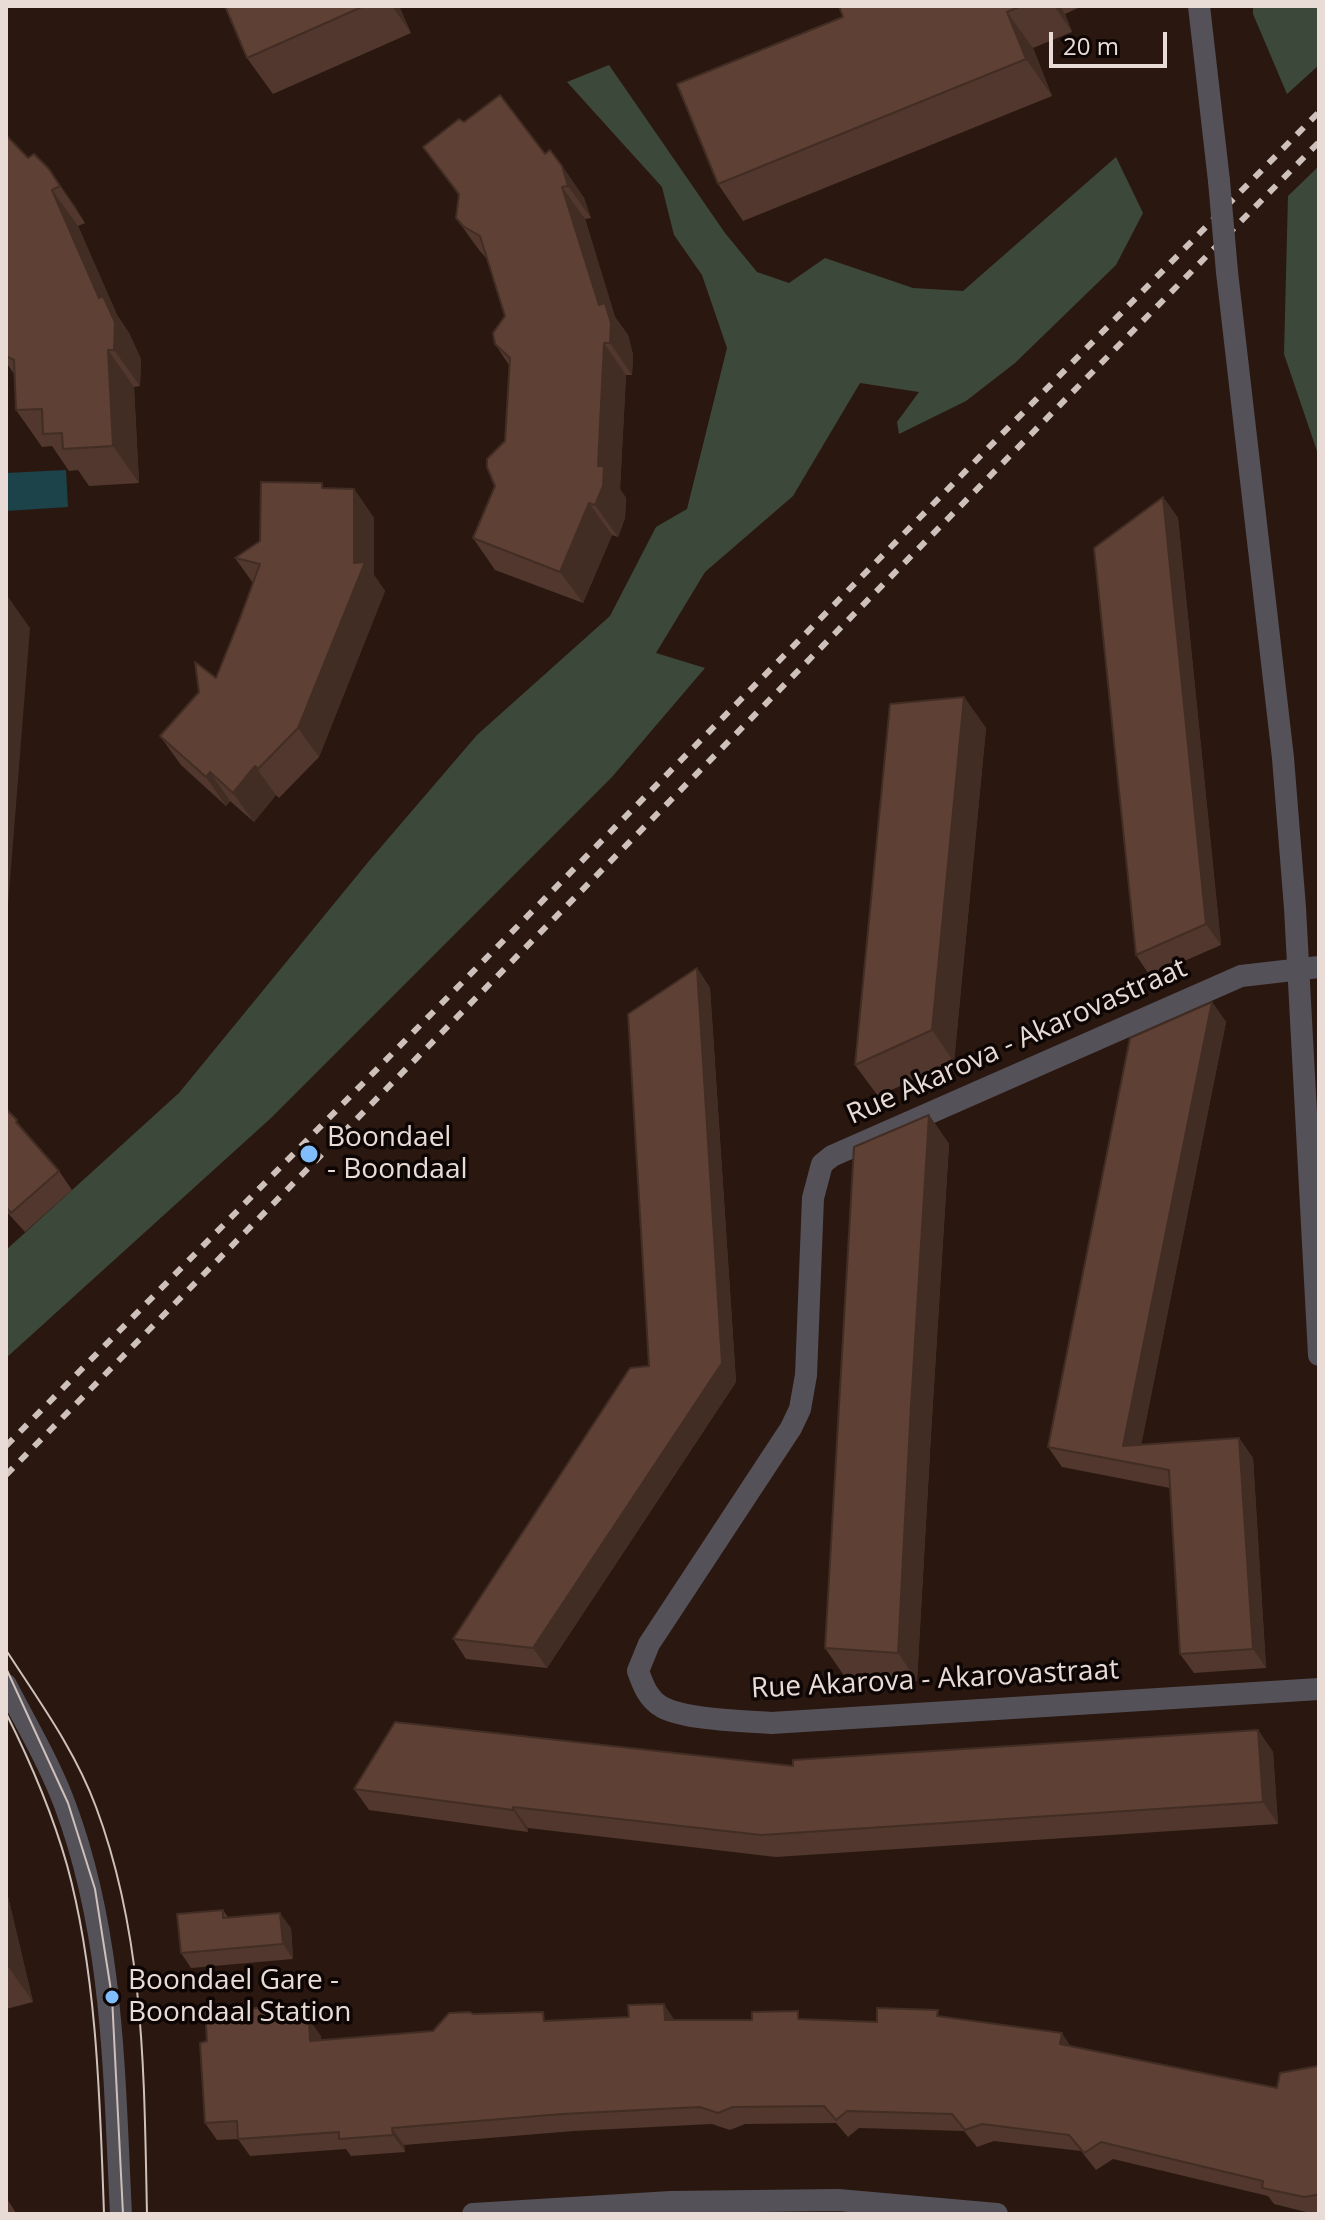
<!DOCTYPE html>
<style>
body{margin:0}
#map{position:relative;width:1325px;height:2220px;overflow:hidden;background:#2a1810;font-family:"Open Sans",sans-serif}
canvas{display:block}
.frame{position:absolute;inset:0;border:8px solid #e9dbd6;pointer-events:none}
.scale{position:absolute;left:1049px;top:32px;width:118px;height:36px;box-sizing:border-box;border:4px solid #e9dbd6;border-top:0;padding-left:10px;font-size:24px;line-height:28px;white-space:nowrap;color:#e9dbd6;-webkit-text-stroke:6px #0d0604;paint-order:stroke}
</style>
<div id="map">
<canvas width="1325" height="2220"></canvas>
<div class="frame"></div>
<div class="scale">20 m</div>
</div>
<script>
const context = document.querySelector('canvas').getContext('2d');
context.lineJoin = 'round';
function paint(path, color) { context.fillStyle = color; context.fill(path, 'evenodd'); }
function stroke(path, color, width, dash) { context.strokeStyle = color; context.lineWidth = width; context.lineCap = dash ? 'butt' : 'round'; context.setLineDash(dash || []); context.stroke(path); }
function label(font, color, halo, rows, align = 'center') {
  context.font = font + ' "Open Sans",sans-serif'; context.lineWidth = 7; context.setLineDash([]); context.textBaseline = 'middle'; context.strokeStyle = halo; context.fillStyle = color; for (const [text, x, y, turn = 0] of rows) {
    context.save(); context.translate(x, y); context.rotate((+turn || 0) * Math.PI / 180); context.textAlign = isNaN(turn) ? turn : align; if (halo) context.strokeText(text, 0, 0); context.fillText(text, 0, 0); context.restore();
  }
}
const green = new Path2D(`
 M 1253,6 L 1319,6 L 1319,65 L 1287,94 L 1253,14 Z
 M 609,65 L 725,233 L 757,272 L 789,283 L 825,258 L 913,288 L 963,291 L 1116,157 L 1143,213 L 1116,265 L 1015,363 L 966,401 L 899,434 L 897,422 L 919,392 L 860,383 L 793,496 L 705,572 L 656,653 L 705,668 L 612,777 L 271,1118 L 6,1358 L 6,1250 L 179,1093 L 369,861 L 477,735 L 610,616 L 656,527 L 687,509 L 727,348 L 702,275 L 674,235 L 662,187 L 567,82 Z
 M 1319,166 L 1319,457 L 1284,354 L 1288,196 Z`);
const water = new Path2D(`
 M 66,470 L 68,507 L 6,511 L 6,473 Z`);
const minor = new Path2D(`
 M 1199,6 L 1219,181
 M 1227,272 L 1283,758 L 1295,908 L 1319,1355
 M 1319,967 L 1241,976 L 832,1156 L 822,1164 L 813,1198 L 806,1375 L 800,1409 L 791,1428 L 649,1644 L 638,1671 C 643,1685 648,1699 662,1707 C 686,1720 744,1721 771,1723 L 1319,1689
 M 6,1685 C 26,1724 50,1764 65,1805 C 114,1936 114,2076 121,2214`);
const tertiary = new Path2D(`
 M 473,2214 L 671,2202 L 838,2200 L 997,2214`);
const tram = new Path2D(`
 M 6,1650 C 39,1701 75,1750 96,1807 C 145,1938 144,2076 147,2214
 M 6,1668 L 68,1803 L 95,1889 L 112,1997 L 123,2214
 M 6,1713 C 30,1761 52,1812 67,1865 C 97,1974 100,2101 104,2214`);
const rail = new Path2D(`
 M 6,1446 L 1319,112
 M 6,1475 L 1319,142`);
const minorBridge = new Path2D(`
 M 1219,181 L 1227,272`);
const wall = new Path2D(`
 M 225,6 L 399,6 L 411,33 L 273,94 L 247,58 Z
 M 839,6 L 1077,6 L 1078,8 L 1065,14 L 1072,32 L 1033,48 L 1052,96 L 743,221 L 718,184 L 843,17 Z
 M 6,135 L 28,158 L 49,169 L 85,223 L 78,226 L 117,315 L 129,333 L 141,359 L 140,386 L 134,387 L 139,483 L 89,486 L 78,470 L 69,471 L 52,446 L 42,447 L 16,410 L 14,374 L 6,362 Z
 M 423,147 L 545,154 L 562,166 L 584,198 L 591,218 L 585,219 L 615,317 L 628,335 L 633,355 L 632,375 L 626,375 L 620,489 L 626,498 L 625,518 L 618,537 L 612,535 L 583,603 L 495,570 L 473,538 L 495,486 L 505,441 L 509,365 L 495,344 L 505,316 L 487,259 L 479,250 L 456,218 L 459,196 Z
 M 326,488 L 354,489 L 374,518 L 374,575 L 385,591 L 319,757 L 279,798 L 276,795 L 254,822 L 230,801 L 226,806 L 181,765 L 160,736 L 216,678 L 253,583 L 235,558 L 260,541 Z
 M 1163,497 L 1178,518 L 1221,945 L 1150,976 L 1136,955 Z
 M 964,697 L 986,728 L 954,1062 L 878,1096 L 855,1065 Z
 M 697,968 L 710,988 L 736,1382 L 547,1668 L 466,1659 L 453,1639 L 649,1366 Z
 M 1212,1002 L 1226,1022 L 1141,1445 L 1239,1438 L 1253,1458 L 1266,1668 L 1194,1673 L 1180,1654 L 1170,1488 L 1062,1467 L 1048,1447 Z
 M 6,1109 L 59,1171 L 72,1190 L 25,1232 L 6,1211 Z
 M 929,1115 L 949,1144 L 931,1434 L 917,1681 L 845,1677 L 825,1648 Z
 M 1258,1730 L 1273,1752 L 1278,1824 L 776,1857 L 528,1828 L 528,1832 L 369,1810 L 354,1789 L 793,1766 Z
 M 6,1888 L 33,2002 L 6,2009 Z
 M 223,1910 L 228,1917 L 291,1928 L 293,1959 L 191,1968 L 181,1953 Z
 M 290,2006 L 300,2020 L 321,2036 L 321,2040 L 433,2031 L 473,2014 L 550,2021 L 804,2019 L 877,2022 L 942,2017 L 1071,2046 L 1277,2088 L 1319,2067 L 1319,2214 L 1314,2214 L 1274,2204 L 1268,2196 L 1113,2159 L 1096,2170 L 1081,2151 L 994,2141 L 977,2147 L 964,2131 L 859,2128 L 848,2137 L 836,2123 L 745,2124 L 730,2130 L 712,2124 L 574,2131 L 404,2145 L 405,2152 L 351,2156 L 346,2149 L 250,2156 L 238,2139 L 217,2140 L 205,2123 L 207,2041 Z
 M 6,2197 L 16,2213 L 15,2214 L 6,2214 Z`);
const shadedWall = new Path2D(`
 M 392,6 L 399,6 L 411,33 Z
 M 1054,6 L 1060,6 L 1065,14 L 1072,32 Z
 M 1007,12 L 1033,48 L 1052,96 L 1026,59 Z
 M 562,166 L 584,198 L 591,218 L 568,186 Z
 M 49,169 L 75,206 L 85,223 L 60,186 Z
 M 562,187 L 585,219 L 615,317 L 628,335 L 633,355 L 632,375 L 610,343 Z
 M 52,190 L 78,226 L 117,315 L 129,333 L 141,359 L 140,386 L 114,350 L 99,298 Z
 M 604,343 L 626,375 L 620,489 L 626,498 L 625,518 L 618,537 L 595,505 Z
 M 108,350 L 134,387 L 139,483 L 113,446 Z
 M 354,489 L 374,518 L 374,575 L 385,591 L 319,757 L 298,728 L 354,563 Z
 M 1163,497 L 1178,518 L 1221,945 L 1206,924 Z
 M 589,503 L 612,535 L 583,603 L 560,572 Z
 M 6,594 L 30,628 L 6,931 Z
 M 964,697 L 986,728 L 954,1062 L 932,1030 Z
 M 255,766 L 276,795 L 254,822 L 233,793 Z
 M 210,772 L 230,801 L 226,806 L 206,777 Z
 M 697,968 L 710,988 L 736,1382 L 547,1668 L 533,1648 L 722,1363 Z
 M 1212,1002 L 1226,1022 L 1137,1466 L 1123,1446 Z
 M 929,1115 L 949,1144 L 931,1434 L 917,1681 L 898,1653 L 911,1406 Z
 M 1239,1438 L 1253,1458 L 1266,1668 L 1253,1649 Z
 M 1258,1730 L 1273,1752 L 1278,1824 L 1263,1802 Z
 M 513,1807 L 528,1828 L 528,1832 L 513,1810 Z
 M 6,1888 L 33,2002 L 7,1965 Z
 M 280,1913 L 291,1928 L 293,1959 L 283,1944 Z
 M 664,2004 L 675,2021 L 665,2020 Z
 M 290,2006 L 302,2023 L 291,2020 Z
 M 309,2019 L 321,2036 L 322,2058 L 310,2041 Z
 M 1062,2033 L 1073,2050 L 1060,2044 Z
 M 392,2128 L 404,2145 L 405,2152 L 393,2135 Z`);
const building = new Path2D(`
 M 225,6 L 364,6 L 247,58 Z
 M 839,6 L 1021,6 L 1007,12 L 1026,59 L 718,184 L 677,84 L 843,17 Z
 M 500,95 L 545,154 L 550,150 L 562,166 L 568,186 L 562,187 L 599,305 L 605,303 L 611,323 L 610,343 L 604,343 L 598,466 L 604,466 L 603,486 L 595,505 L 589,503 L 560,572 L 473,538 L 495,486 L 487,467 L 487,459 L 505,441 L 510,358 L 495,344 L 493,333 L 505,316 L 480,236 L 463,226 L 456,218 L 459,194 L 423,147 L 459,119 L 464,122 Z
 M 6,135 L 28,158 L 34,154 L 49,169 L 60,186 L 52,190 L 99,298 L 103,296 L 115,322 L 114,350 L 108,350 L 113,446 L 63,449 L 62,433 L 43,434 L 42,409 L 16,410 L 14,360 L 6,356 Z
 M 261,482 L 322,483 L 322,488 L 354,489 L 354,563 L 365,562 L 298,728 L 258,769 L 255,766 L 233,793 L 210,772 L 206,777 L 160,736 L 199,692 L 195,662 L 216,678 L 239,621 L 260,564 L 235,558 L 260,541 Z
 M 1163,497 L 1206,924 L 1136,955 L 1094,548 Z
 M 964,697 L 932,1030 L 855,1065 L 890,704 Z
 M 697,968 L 722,1363 L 533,1648 L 453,1639 L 630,1368 L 649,1366 L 628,1014 Z
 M 1212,1002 L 1123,1446 L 1239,1438 L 1253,1649 L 1180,1654 L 1169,1470 L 1048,1447 L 1130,1038 Z
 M 6,1109 L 17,1120 L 16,1122 L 59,1171 L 11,1213 L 6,1207 Z
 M 929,1115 L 911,1406 L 898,1653 L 825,1648 L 854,1147 Z
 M 395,1722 L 793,1766 L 793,1760 L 1258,1730 L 1263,1802 L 761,1835 L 513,1807 L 513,1810 L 354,1789 Z
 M 223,1910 L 223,1918 L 280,1913 L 283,1944 L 181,1953 L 177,1914 Z
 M 664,2004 L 665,2020 L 752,2020 L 752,2012 L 798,2011 L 798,2019 L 877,2022 L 877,2008 L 938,2010 L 937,2016 L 1062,2033 L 1060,2044 L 1277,2088 L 1280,2073 L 1318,2066 L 1319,2193 L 1316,2195 L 1304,2197 L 1262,2188 L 1263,2181 L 1101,2142 L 1084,2153 L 1069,2135 L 982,2124 L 965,2130 L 952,2114 L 847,2111 L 836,2120 L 824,2106 L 733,2107 L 718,2113 L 700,2107 L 562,2114 L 392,2128 L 393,2135 L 339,2139 L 339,2132 L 238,2139 L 237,2121 L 205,2123 L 200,2043 L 207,2041 L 205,2011 L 290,2006 L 291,2020 L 309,2019 L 310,2041 L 433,2031 L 449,2013 L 470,2012 L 473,2014 L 543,2012 L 544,2021 L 629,2017 L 628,2005 Z`);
const markers = [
 [309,1154,10,"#80bdfa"],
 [112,1997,8,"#80bdfa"]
];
const streetNames = [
 ["Rue Akarova - Akarovastraat",1017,1042,-24],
 ["Rue Akarova - Akarovastraat",935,1680,-3]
];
const poiNames = [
 ["Boondael",327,1138],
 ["- Boondaal",327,1170],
 ["Boondael Gare -",128,1981],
 ["Boondaal Station",128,2013]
];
paint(green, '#3c493a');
paint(water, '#1b4349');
stroke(minor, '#555159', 22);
stroke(tertiary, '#555159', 22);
stroke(tram, '#cec0bb', 2);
stroke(rail, '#cec0bb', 6, [10, 10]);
stroke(minorBridge, '#555159', 22);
paint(wall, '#51372d');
paint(shadedWall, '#422d24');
paint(building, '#5e4034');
stroke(building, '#422d24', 2);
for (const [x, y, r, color] of markers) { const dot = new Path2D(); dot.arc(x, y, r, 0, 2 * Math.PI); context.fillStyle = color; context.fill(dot); stroke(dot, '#0d0604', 3); }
label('28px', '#e9dbd6', '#0d0604', streetNames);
label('28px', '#e9dbd6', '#0d0604', poiNames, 'left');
</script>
